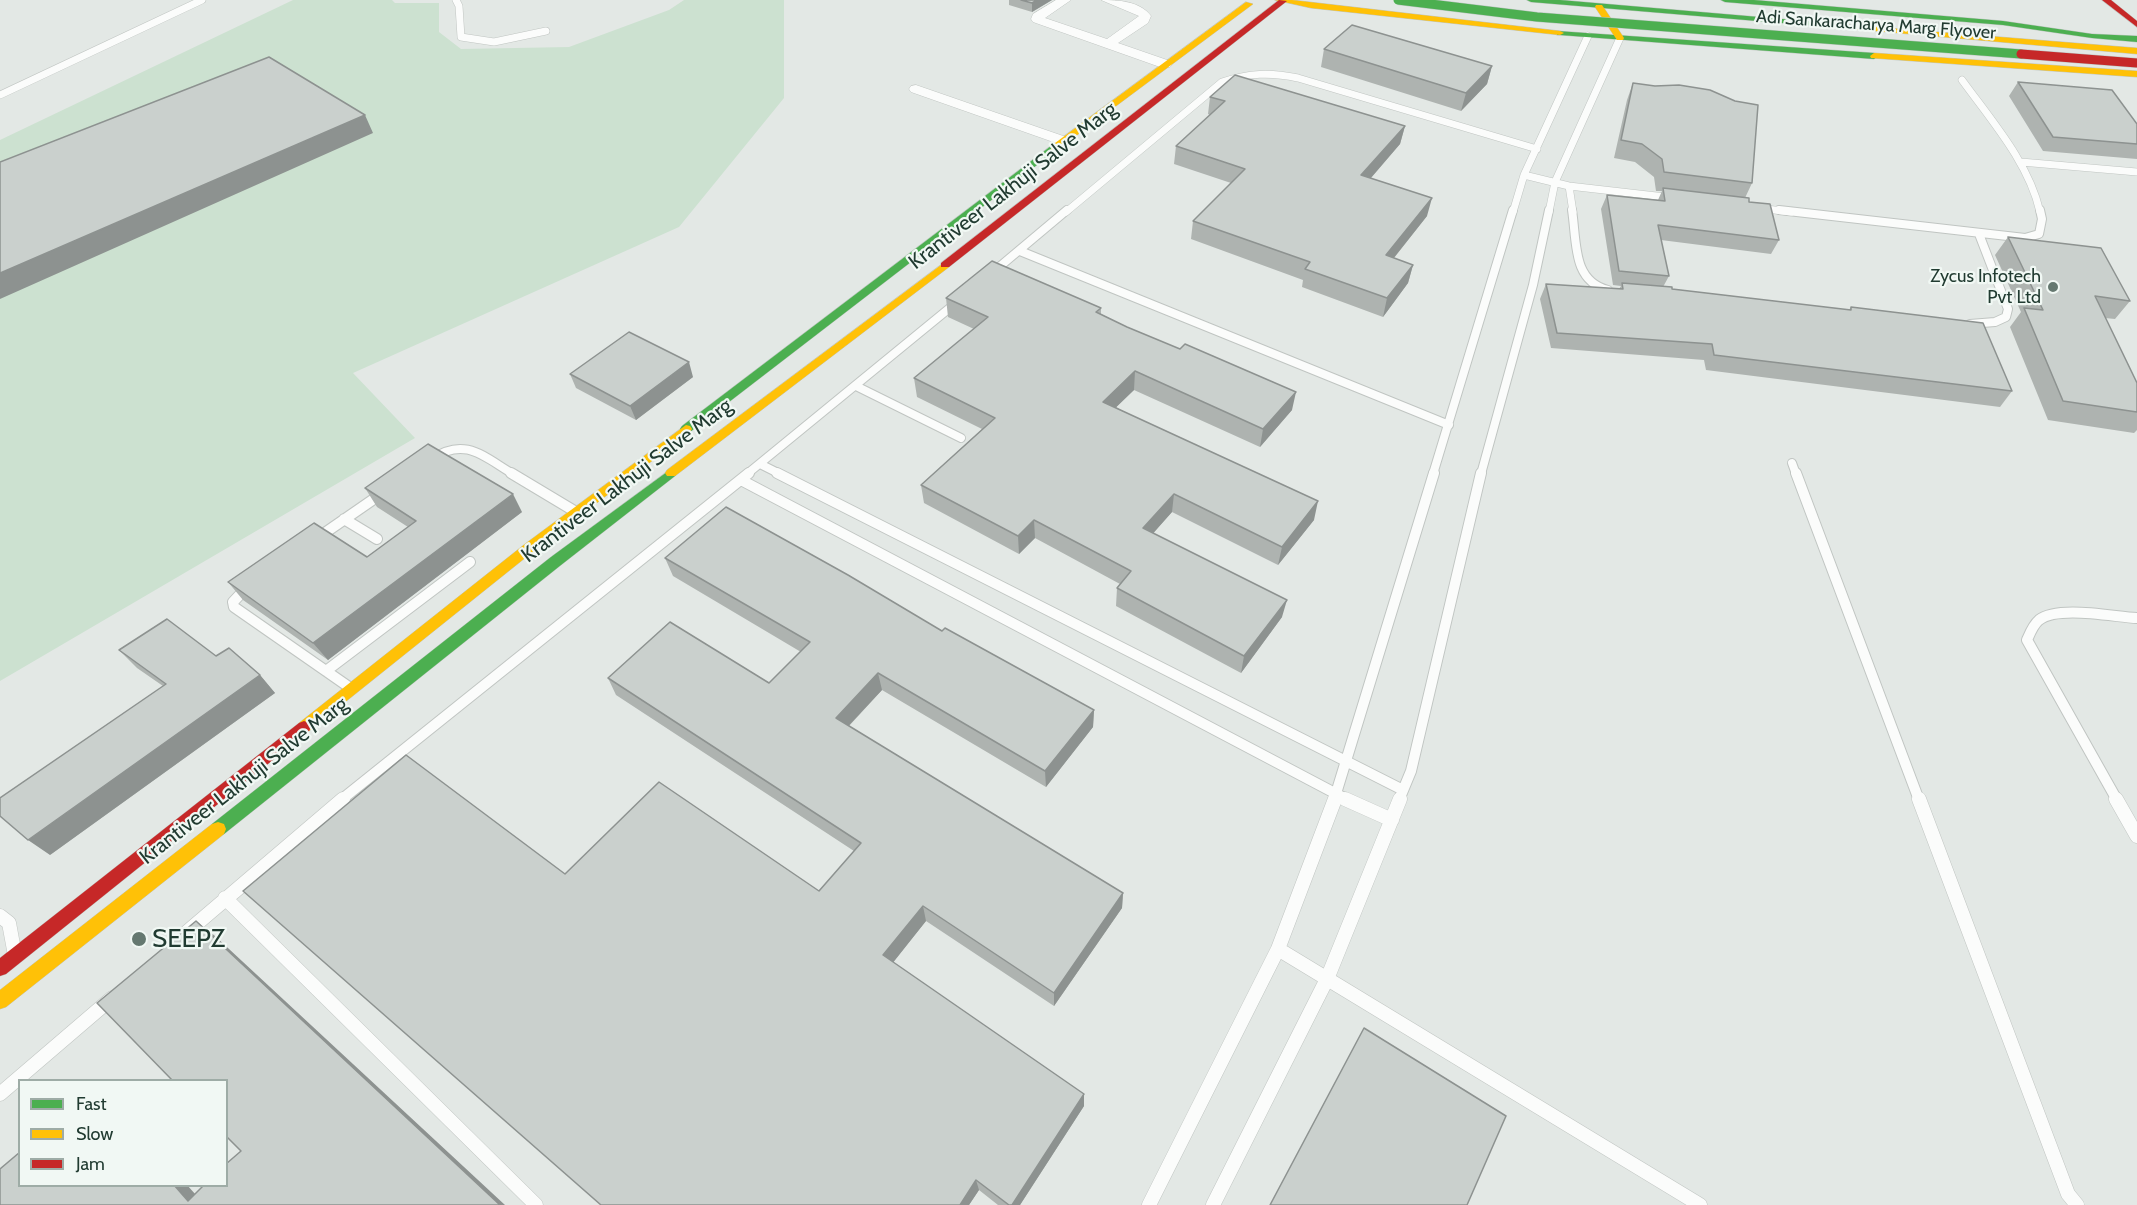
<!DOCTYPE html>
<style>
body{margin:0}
#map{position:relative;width:2137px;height:1205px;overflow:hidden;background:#e3e8e5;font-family:Cabin,sans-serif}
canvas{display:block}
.legend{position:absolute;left:18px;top:1079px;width:210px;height:108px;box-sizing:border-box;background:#f1f8f4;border:2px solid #9eaca6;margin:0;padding:8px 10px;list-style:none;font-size:18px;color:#213b31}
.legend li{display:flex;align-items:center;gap:12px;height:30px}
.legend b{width:30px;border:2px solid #9eaca6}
</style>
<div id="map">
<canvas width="2137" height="1205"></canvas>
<ul class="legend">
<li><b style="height:8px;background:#4caf50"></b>Fast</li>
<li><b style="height:8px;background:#ffc107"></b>Slow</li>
<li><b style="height:8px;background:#c62828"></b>Jam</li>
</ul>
</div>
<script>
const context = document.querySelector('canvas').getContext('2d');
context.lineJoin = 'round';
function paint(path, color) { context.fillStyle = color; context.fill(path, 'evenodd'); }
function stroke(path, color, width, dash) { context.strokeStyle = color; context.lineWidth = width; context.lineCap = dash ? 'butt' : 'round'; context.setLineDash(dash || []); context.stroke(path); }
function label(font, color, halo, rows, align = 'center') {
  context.font = font + ' Cabin,sans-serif'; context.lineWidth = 4.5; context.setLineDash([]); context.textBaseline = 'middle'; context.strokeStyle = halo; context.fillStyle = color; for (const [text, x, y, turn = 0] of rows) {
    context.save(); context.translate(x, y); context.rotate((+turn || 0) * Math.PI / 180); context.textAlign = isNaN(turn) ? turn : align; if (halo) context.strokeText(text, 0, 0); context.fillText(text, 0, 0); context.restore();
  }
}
const green = new Path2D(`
 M 293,0 L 392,0 L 395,3 L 439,3 L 439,32 L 461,49 L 569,47 L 669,10 L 684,0 L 784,0 L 784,98 L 679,227 L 353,373 L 415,438 L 0,681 L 0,140 Z`);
const laneFar3 = new Path2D(`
 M 456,0 L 459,6 L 461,37 L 494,42 L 546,31
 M 1962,80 C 1991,120 2029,163 2040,212
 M 0,95 L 202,0
 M 2021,162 L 2137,172
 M 1524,175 L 1569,186 L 1674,198
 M 1569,186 L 1573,212
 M 1758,208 L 1791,212
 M 1066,212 L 1222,82 C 1249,73 1270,72 1298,78 L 1537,149
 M 1513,212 L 1524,175 L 1588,36
 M 1549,212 L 1555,182 L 1620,38`);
const laneFar2 = new Path2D(`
 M 1572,210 C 1577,242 1572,281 1608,290
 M 1779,210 L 2025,238 L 2039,234 L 2042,219 L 2040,210
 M 1020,251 L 1449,425
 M 992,273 L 1067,210
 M 1970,324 L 1995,322 L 2006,317 L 2008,309 L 1979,234
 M 856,386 L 961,438
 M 432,459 C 465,436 484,457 513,474
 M 1792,463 L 1796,474
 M 760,464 L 780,474
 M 747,474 L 957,302
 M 1433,474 L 1513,210
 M 1481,474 L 1533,285 L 1549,210`);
const laneFar1 = new Path2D(`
 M 511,473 L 576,512
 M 777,473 L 1403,790
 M 1796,473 L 1919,800
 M 741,480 L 1348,800
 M 344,519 L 377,539
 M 316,539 L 384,492
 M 248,586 L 233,602 L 234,607 L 349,687
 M 326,671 L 470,562
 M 341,800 L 749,473
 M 1334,800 L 1434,473
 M 1399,800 L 1411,771 L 1481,473
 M 2117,800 L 2027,640 C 2030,633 2033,625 2039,620 C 2058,605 2114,617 2137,618`);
const lane = new Path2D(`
 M 1345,799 L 1392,820
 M 1919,799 L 2068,1194 L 2077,1205
 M 2116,799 L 2137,836
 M 225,898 L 536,1205
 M 0,916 L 9,923 L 14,950
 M 187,932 L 343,799
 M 1278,949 L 1700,1205
 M 0,1094 L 112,998
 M 1149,1205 L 1278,949 L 1335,799
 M 1213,1205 L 1327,979 L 1400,799`);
const street = new Path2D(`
 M 1056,0 L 1071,0 L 1045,18 L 1107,39 L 1139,16 L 1101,0 C 1118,0 1140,1 1151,16 L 1148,23 L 1118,43 L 1170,61 L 1172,64 L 1170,67 L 1160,67 L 1033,22 L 1031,19 L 1033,14 Z
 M 916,85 L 1069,138 L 1071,141 L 1069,144 L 1059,144 L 911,92 L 909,89 L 911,86 Z`);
const fast = new Path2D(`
 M 1527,0 L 1560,0 L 1829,23 L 1833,25 L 1829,27 L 1531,2 Z
 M 1721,0 L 1754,0 L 2003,21 L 2092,34 L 2137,36 L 2137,42 L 2092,38 L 2003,25 L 1725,2 Z
 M 1557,31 L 1874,53 L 1878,56 L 1874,59 L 1560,35 L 1557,35 Z
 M 1051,146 L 1059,148 L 690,432 L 682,432 L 680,429 L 682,426 Z
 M 671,469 L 675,470 L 677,473 L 675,476 L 561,565 L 224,834 L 218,836 L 212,834 L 210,829 L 212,824 L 551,557 Z`);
const slow = new Path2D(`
 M 1275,0 L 1292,0 L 1560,31 L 1564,33 L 1560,35 L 1311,8 Z
 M 1246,2 L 1253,4 L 1057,150 L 1051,150 L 1051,146 Z
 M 1596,5 L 1602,5 L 1624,38 L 1623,40 L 1617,40 L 1595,7 Z
 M 1826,23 L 2137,48 L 2137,54 L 1829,27 L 1825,25 Z
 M 1874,53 L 2137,71 L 2137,77 L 1871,58 L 1870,56 Z
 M 945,262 L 950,265 L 949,267 L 675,476 L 667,476 L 665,473 L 667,470 Z
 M 686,425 L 690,426 L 692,429 L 690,432 L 535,550 L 309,731 L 304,733 L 299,731 L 297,727 L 299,723 L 525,544 Z
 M 218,822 L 224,824 L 226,829 L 224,834 L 6,1007 L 0,1009 L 0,990 L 212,824 Z`);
const jam = new Path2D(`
 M 1279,0 L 1287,1 L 949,267 L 941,267 L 941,263 Z
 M 2102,0 L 2111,0 L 2137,21 L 2137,27 Z
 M 304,721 L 309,723 L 311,727 L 309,731 L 6,974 L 0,976 L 0,958 L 299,723 Z`);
const fastBridge = new Path2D(`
 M 1398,0 L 1537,17 L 2021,54`);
const jamBridge = new Path2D(`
 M 2021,54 L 2137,63`);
const wall = new Path2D(`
 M 1009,0 L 1052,0 L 1032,12 L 1009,5 Z
 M 1324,49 L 1492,66 L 1487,84 L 1461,111 L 1321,67 Z
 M 2018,82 L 2137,124 L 2137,159 L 2043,151 L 2009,96 Z
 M 1633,83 L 1752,183 L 1745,198 L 1779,240 L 1771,254 L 1661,240 L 1669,276 L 1663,287 L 1672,289 L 1849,310 L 1851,307 L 2012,391 L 2000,407 L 1706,370 L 1704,360 L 1551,348 L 1540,299 L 1546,284 L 1619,289 L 1621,286 L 1613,285 L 1601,209 L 1607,195 L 1658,200 L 1662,191 L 1656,191 L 1654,177 L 1635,162 L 1614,158 L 1627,100 Z
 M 1210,97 L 1405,126 L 1400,144 L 1371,178 L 1427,216 L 1394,258 L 1413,265 L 1408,283 L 1383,317 L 1302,287 L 1303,280 L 1191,239 L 1193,221 L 1231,183 L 1174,164 L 1176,146 L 1210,115 L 1208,114 Z
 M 2008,237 L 2130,301 L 2115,319 L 2105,318 L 2137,383 L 2137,430 L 2134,433 L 2048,420 L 2010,327 L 2021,312 L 1995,255 Z
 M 946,298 L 1101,308 L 1101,314 L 1292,410 L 1260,447 L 1134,390 L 1116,407 L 1314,520 L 1278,565 L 1172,512 L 1153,533 L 1282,617 L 1241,673 L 1116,606 L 1117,588 L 1120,584 L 1035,538 L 1019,554 L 924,503 L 921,485 L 982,429 L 917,397 L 914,378 L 974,329 L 948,317 Z
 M 570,374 L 693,377 L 636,420 L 576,388 Z
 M 365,488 L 522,512 L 328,660 L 243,600 L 228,582 L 367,557 L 408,527 L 377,507 Z
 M 665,558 L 942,631 L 1094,710 L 1093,727 L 1046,787 L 882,690 L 849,726 L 1123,893 L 1122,908 L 1054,1006 L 926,921 L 893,962 L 1084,1094 L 1084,1106 L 1020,1205 L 998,1205 L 979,1190 L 969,1205 L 601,1205 L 565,874 L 819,891 L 854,851 L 616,695 L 608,678 L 769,683 L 801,652 L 673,576 Z
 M 119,650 L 216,656 L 260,675 L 275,693 L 50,855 L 163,686 L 137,668 Z`);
const shadedWall = new Path2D(`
 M 1037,0 L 1052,0 L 1032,12 L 1032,3 Z
 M 1492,66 L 1487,84 L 1461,111 L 1466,93 Z
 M 365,115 L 373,133 L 0,299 L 0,273 Z
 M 1405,126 L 1400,144 L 1357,194 L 1361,175 Z
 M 1432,198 L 1427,216 L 1381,274 L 1386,255 Z
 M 1413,265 L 1408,283 L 1383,317 L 1387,298 Z
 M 689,362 L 693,377 L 636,420 L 630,406 Z
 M 1135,371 L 1134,390 L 1103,420 L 1103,402 Z
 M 1296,392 L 1292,410 L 1260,447 L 1263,429 Z
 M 513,494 L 522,512 L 328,660 L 313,643 Z
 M 1174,494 L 1172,512 L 1142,546 L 1143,528 Z
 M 1318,501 L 1314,520 L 1278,565 L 1282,547 Z
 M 1034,520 L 1035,538 L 1019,554 L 1018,536 Z
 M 1287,600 L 1282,617 L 1241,673 L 1244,656 Z
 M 878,673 L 882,690 L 840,735 L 836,718 Z
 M 260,675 L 275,693 L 50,855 L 28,840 Z
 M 1094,710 L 1093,727 L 1046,787 L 1045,771 Z
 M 1123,893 L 1122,908 L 1054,1006 L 1054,993 Z
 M 923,906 L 926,921 L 888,969 L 883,955 Z
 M 196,921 L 215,936 L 505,1205 L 500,1205 Z
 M 1084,1094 L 1084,1106 L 1020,1205 L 1012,1205 Z
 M 976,1180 L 979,1190 L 969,1205 L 960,1205 Z
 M 174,1185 L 187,1185 L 205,1205 L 188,1201 Z`);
const building = new Path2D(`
 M 1021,0 L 1037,0 L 1032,3 Z
 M 1352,25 L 1492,66 L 1466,93 L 1324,49 Z
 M 269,57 L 365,115 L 0,273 L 0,162 Z
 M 1235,75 L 1405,126 L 1361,175 L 1432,198 L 1386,255 L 1413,265 L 1387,298 L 1305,269 L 1310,262 L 1193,221 L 1245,169 L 1176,146 L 1225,101 L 1210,97 Z
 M 2018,82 L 2112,90 L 2137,124 L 2137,144 L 2053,137 Z
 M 1633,83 L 1655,86 L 1679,85 L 1710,90 L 1735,101 L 1758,105 L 1752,183 L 1664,172 L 1662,159 L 1642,144 L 1621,140 Z
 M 1663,188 L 1749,198 L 1749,202 L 1770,204 L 1779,240 L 1658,225 L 1669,276 L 1619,271 L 1607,195 L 1665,201 Z
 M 2008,237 L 2101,248 L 2130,301 L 2095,296 L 2137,383 L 2137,412 L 2063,401 L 2024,308 L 2043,310 Z
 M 992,261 L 1101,308 L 1096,312 L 1127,327 L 1180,349 L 1185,344 L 1296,392 L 1263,429 L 1135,371 L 1103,402 L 1318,501 L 1282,547 L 1174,494 L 1143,528 L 1287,600 L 1244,656 L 1117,588 L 1131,571 L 1034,520 L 1018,536 L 921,485 L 995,418 L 914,378 L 988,317 L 946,298 Z
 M 1622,283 L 1672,287 L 1672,289 L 1851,310 L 1851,307 L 1983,323 L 2012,391 L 1714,355 L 1712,344 L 1557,333 L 1546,284 L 1623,289 Z
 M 629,332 L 689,362 L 630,406 L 570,374 Z
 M 428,444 L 513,494 L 313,643 L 228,582 L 314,523 L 367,557 L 416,521 L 365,488 Z
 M 726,507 L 848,575 L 942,631 L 945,628 L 1094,710 L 1045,771 L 878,673 L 836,718 L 1123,893 L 1054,993 L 923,906 L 883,955 L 1084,1094 L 1012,1205 L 1009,1205 L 976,1180 L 960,1205 L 601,1205 L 243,891 L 406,755 L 565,874 L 659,782 L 819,891 L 861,843 L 608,678 L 670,622 L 769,683 L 810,642 L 665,558 Z
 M 167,619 L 216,656 L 229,648 L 260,675 L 28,840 L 0,816 L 0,798 L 166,684 L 119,650 Z
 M 196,921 L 500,1205 L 0,1205 L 0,1169 L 20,1152 L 20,1185 L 174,1185 L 188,1201 L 204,1185 L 226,1185 L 226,1164 L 241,1151 L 226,1136 L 226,1080 L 172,1080 L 97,1003 Z
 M 1364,1028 L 1506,1116 L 1467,1205 L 1270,1205 Z`);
const markers = [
 [2053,287,6,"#657870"],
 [139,939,8,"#657870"]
];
const farStreetnames = [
 ["Adi Sankaracharya Marg Flyover",1876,25,4]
];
const farPoinames = [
 ["Zycus Infotech",2041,277],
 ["Pvt Ltd",2041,298]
];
const streetNames = [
 ["Krantiveer Lakhuji Salve Marg",1013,186,-38],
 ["Krantiveer Lakhuji Salve Marg",627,481,-37],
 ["Krantiveer Lakhuji Salve Marg",244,781,-38]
];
const nearPoinames = [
 ["SEEPZ",152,939]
];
paint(green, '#cce1d0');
stroke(laneFar3, '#c0c5c2', 8);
stroke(laneFar2, '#c0c5c2', 10);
stroke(laneFar1, '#c0c5c2', 12);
stroke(lane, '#c0c5c2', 15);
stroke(street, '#c0c5c2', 1);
stroke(fast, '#bfc6c2', 1);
stroke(slow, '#bfc6c2', 1);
stroke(jam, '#bfc6c2', 1);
stroke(laneFar3, '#fbfcfb', 7);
stroke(laneFar2, '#fbfcfb', 8);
stroke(laneFar1, '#fbfcfb', 10);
stroke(lane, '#fbfcfb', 14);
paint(street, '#fbfcfb');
paint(fast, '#4caf50');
paint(slow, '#ffc107');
paint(jam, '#c62828');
stroke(fastBridge, '#bcc5c1', 10, []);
stroke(jamBridge, '#bcc5c1', 10, []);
stroke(fastBridge, '#4caf50', 9);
stroke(jamBridge, '#c62828', 9);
paint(wall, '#aeb3b0');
paint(shadedWall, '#8d9290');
paint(building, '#cad0cd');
stroke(building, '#8d9290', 1.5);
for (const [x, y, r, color] of markers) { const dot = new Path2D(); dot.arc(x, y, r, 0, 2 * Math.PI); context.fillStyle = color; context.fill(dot); stroke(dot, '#f1f8f4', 2); }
label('18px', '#213b31', '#f1f8f4', farStreetnames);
label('18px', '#213b31', '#f1f8f4', farPoinames, 'right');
label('21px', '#213b31', '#f1f8f4', streetNames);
label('26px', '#213b31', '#f1f8f4', nearPoinames, 'left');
</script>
